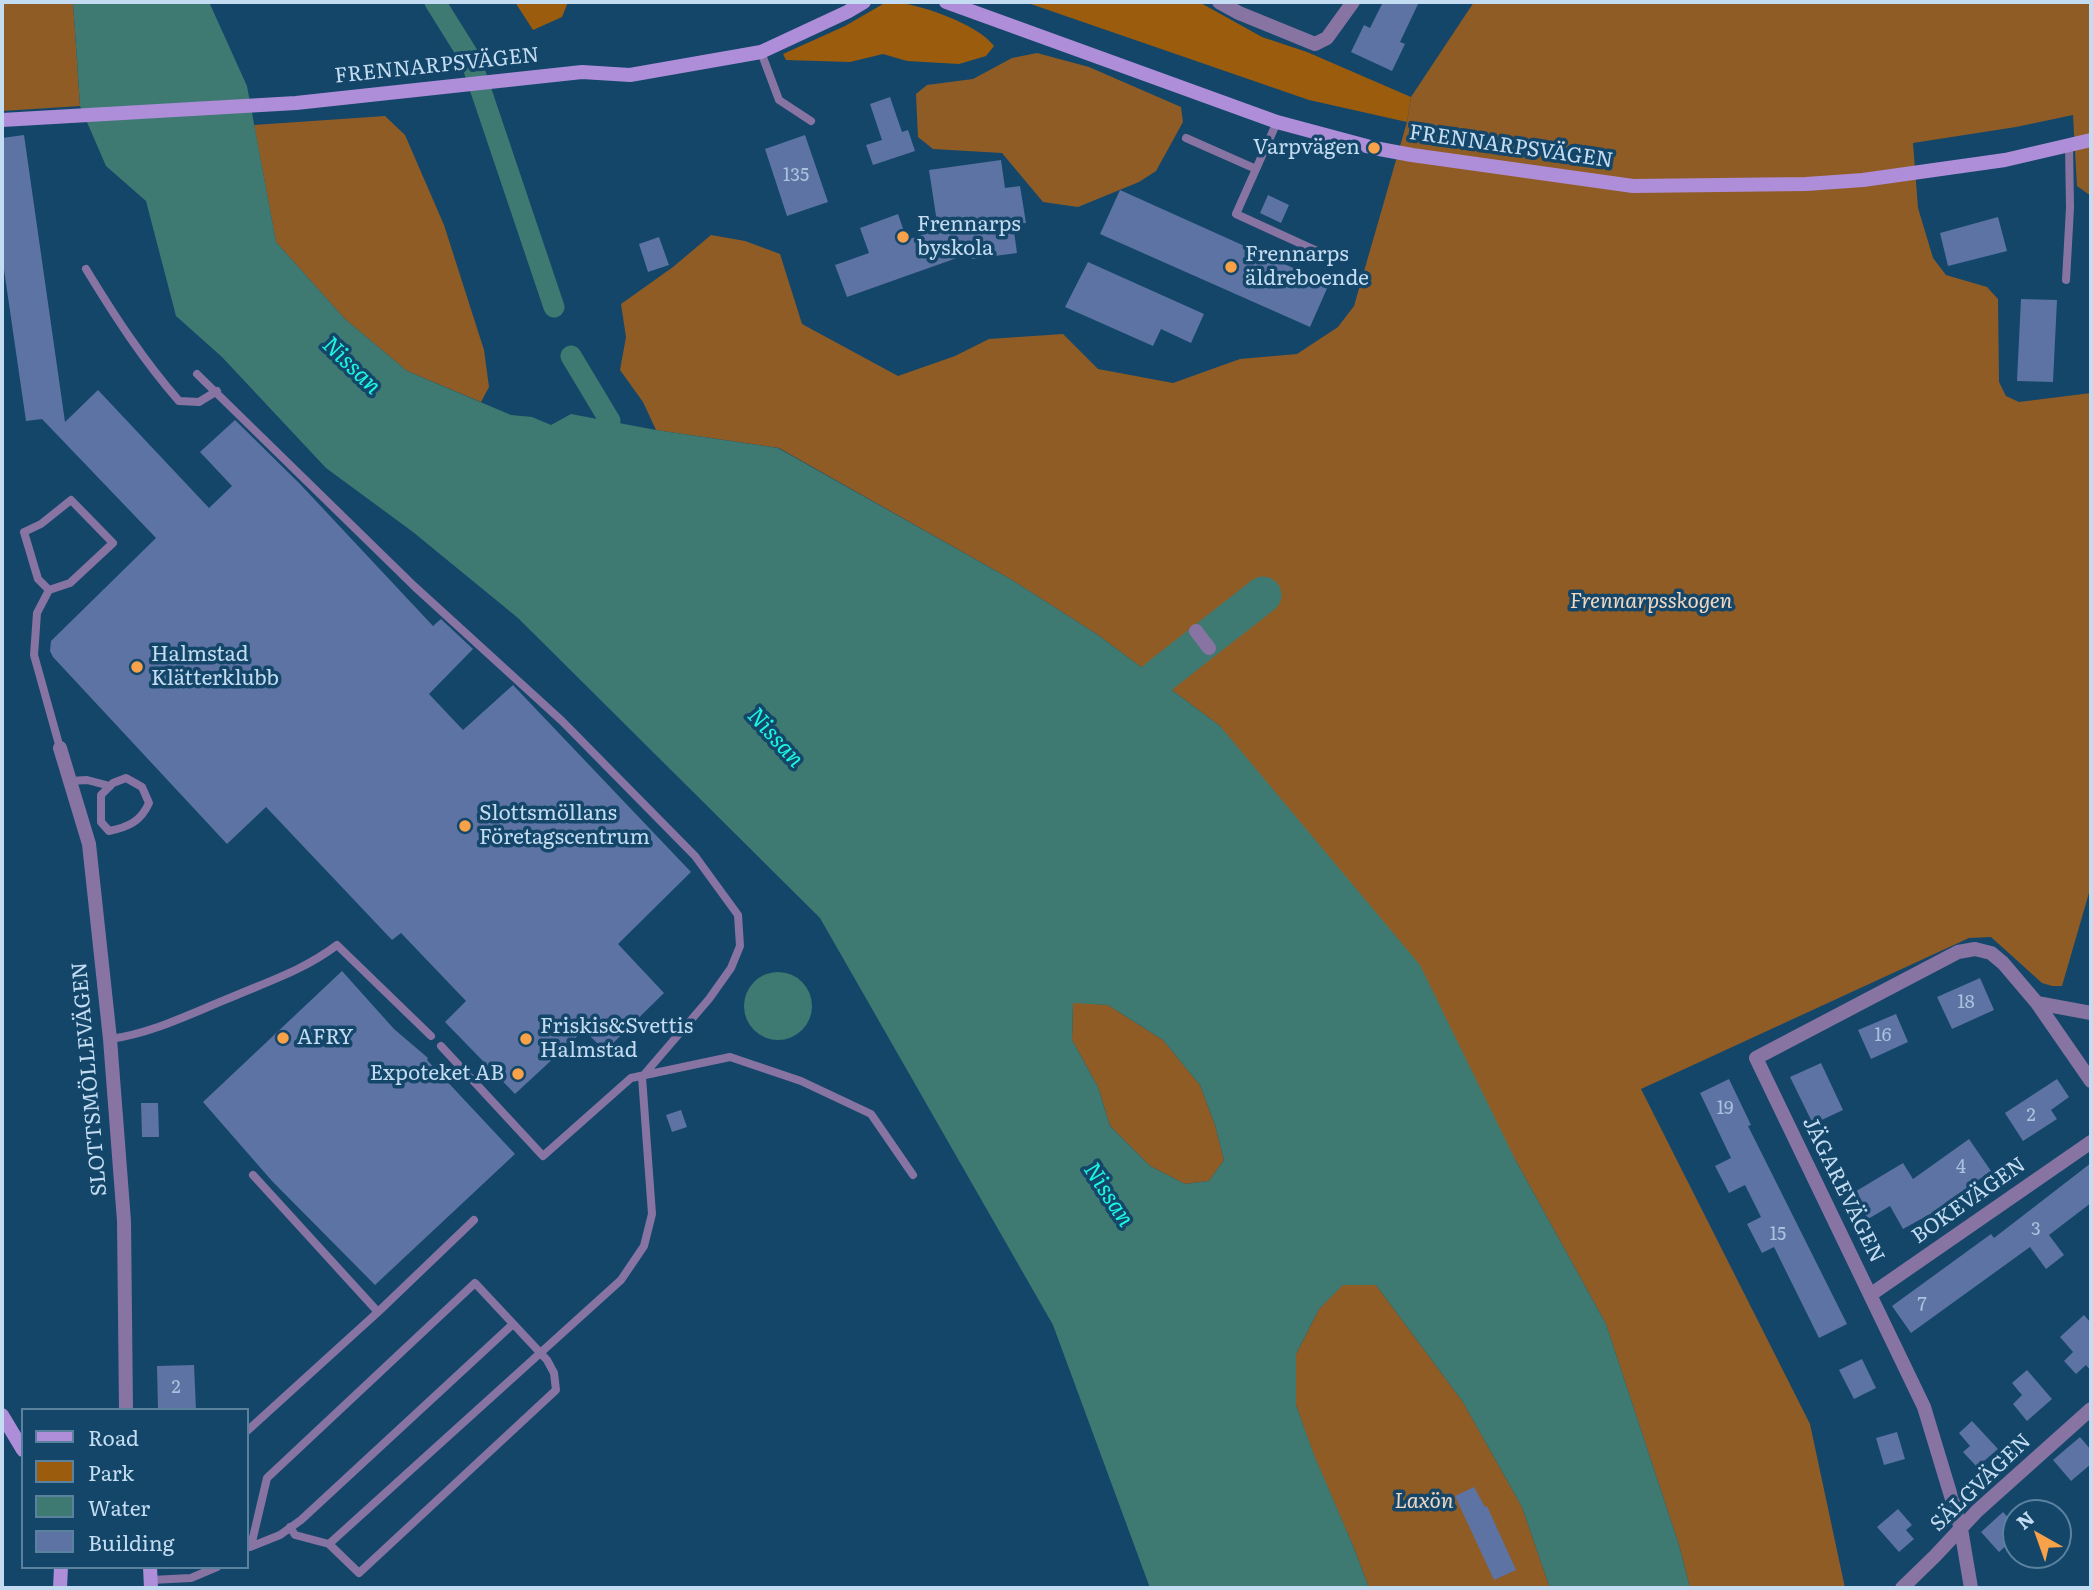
<!DOCTYPE html>
<meta charset="utf-8">
<style>
body{margin:0}
#map{position:relative;width:2093px;height:1590px;overflow:hidden;background:#144669;font-family:Literata,serif}
canvas{display:block}
.frame{position:absolute;inset:0;border:4px solid #c3dcf1;pointer-events:none}
.legend{position:absolute;left:21px;top:1408px;width:228px;height:161px;box-sizing:border-box;background:#144669;border:2px solid #5a829f;margin:0;padding:9px 12px;list-style:none;font-size:21px;color:#c3dcf1}
.legend li{display:flex;align-items:center;gap:14px;height:35px}
.legend b{width:35px;border:2px solid #5a829f}
.north{position:absolute;left:2002px;top:1499px;width:70px;height:70px;box-sizing:border-box;background:#144669;border:2px solid #5a829f;border-radius:50%;rotate:320deg;font-size:19px;font-weight:700;line-height:28px;text-align:center;color:#c3dcf1}
.north::after{content:'';display:block;margin:auto;width:24px;height:32px;background:#f7a148;clip-path:polygon(50% 0,100% 100%,50% 72%,0 100%)}
</style>
<div id="map">
<canvas width="2093" height="1590"></canvas>
<div class="frame"></div>
<ul class="legend">
<li><b style="height:9px;background:#ae8ed8"></b>Road</li>
<li><b style="height:19px;background:#9c5c0d"></b>Park</li>
<li><b style="height:19px;background:#3e7a72"></b>Water</li>
<li><b style="height:19px;background:#5c73a3"></b>Building</li>
</ul>
<div class="north">N</div>
</div>
<script>
const context = document.querySelector('canvas').getContext('2d');
context.lineJoin = 'round';
function paint(path, color) { context.fillStyle = color; context.fill(path, 'evenodd'); }
function stroke(path, color, width, dash) { context.strokeStyle = color; context.lineWidth = width; context.lineCap = dash ? 'butt' : 'round'; context.setLineDash(dash || []); context.stroke(path); }
function label(font, color, halo, rows, align = 'center') {
  context.font = font + ' Literata,serif'; context.lineWidth = 7; context.setLineDash([]); context.textBaseline = 'middle'; context.strokeStyle = halo; context.fillStyle = color; for (const [text, x, y, turn = 0] of rows) {
    context.save(); context.translate(x, y); context.rotate((+turn || 0) * Math.PI / 180); context.textAlign = isNaN(turn) ? turn : align; if (halo) context.strokeText(text, 0, 0); context.fillText(text, 0, 0); context.restore();
  }
}
const green = new Path2D(`
 M 515,2 L 568,2 L 562,17 L 533,30 Z
 M 891,2 C 918,3 978,24 994,46 L 986,56 L 959,64 L 907,61 L 883,54 L 850,62 L 786,60 L 783,54 L 845,26 L 883,4 Z
 M 1025,2 L 1199,2 L 1262,37 L 1307,52 L 1411,97 L 1407,122 L 1309,100 Z`);
const forest = new Path2D(`
 M 2,2 L 73,2 L 80,106 L 2,111 Z
 M 1474,2 L 2091,2 L 2091,196 L 2077,186 L 2073,115 L 2016,127 L 1913,143 L 1918,208 L 1933,258 L 1946,275 L 1987,287 L 1998,299 L 1999,382 L 2006,396 L 2019,402 L 2091,393 L 2091,886 L 2062,986 L 2052,986 L 2042,983 L 1991,937 L 1969,938 L 1641,1089 L 1810,1424 L 1845,1588 L 1690,1588 L 1679,1545 L 1606,1324 L 1516,1161 L 1220,726 L 1098,635 L 1012,580 L 779,448 L 656,430 L 643,402 L 620,370 L 626,337 L 621,304 L 673,267 L 711,235 L 745,241 L 780,254 L 802,324 L 898,376 L 955,356 L 989,339 L 1063,334 L 1098,369 L 1173,383 L 1240,359 L 1297,354 L 1338,327 L 1354,306 L 1407,122 L 1411,97 Z
 M 1037,53 L 1089,67 L 1181,107 L 1183,122 L 1156,171 L 1139,182 L 1078,207 L 1043,202 L 1002,153 L 933,149 L 918,137 L 916,94 L 927,85 L 973,79 L 1012,58 Z
 M 385,116 L 405,135 L 444,225 L 484,350 L 489,387 L 481,402 L 407,371 L 345,319 L 276,242 L 254,125 Z
 M 1073,1002 L 1108,1005 L 1163,1040 L 1200,1085 L 1215,1125 L 1224,1160 L 1209,1181 L 1185,1184 L 1150,1166 L 1110,1126 L 1098,1087 L 1072,1040 Z
 M 1342,1285 L 1376,1285 L 1463,1402 L 1522,1507 L 1550,1588 L 1369,1588 L 1354,1548 L 1314,1456 L 1296,1405 L 1296,1354 L 1319,1309 Z`);
const water = new Path2D(`
 M 73,2 L 209,2 L 247,86 L 276,242 L 345,319 L 407,371 L 511,415 L 532,417 L 551,425 L 571,414 L 656,430 L 778,448 L 1012,580 L 1098,635 L 1220,726 L 1420,965 L 1516,1161 L 1606,1324 L 1679,1545 L 1690,1588 L 1550,1588 L 1522,1507 L 1463,1402 L 1376,1285 L 1343,1285 L 1319,1309 L 1296,1354 L 1296,1405 L 1314,1455 L 1354,1548 L 1369,1588 L 1150,1588 L 1053,1325 L 820,918 L 518,618 L 413,532 L 326,468 L 222,357 L 176,316 L 146,201 L 106,166 L 80,106 ZM 1073,1003 L 1108,1005 L 1163,1040 L 1200,1085 L 1215,1125 L 1224,1160 L 1209,1181 L 1185,1184 L 1150,1166 L 1110,1126 L 1098,1087 L 1072,1040 Z
 M744 1006a34 34 0 1 1 68 0a34 34 0 1 1-68 0Z`);
const canal = new Path2D(`
 M 435,2 L 470,58 L 554,307
 M 571,356 L 610,421`);
const river = new Path2D(`
 M 1157,678 L 1263,595`);
const building = new Path2D(`
 M 1383,2 L 1419,2 L 1400,42 L 1405,44 L 1392,71 L 1351,52 L 1364,25 L 1370,28 Z
 M 890,97 L 902,132 L 908,130 L 915,151 L 873,165 L 866,145 L 882,140 L 870,104 Z
 M 24,135 L 65,422 L 98,390 L 209,508 L 232,486 L 200,452 L 235,420 L 300,484 L 433,626 L 441,619 L 473,649 L 429,694 L 463,730 L 513,685 L 691,872 L 618,944 L 664,993 L 605,1051 L 584,1030 L 515,1094 L 445,1022 L 466,1001 L 401,933 L 392,940 L 266,807 L 227,844 L 53,657 L 50,651 L 51,641 L 156,538 L 42,419 L 26,421 L 2,256 L 2,138 Z
 M 805,135 L 828,202 L 787,216 L 765,149 Z
 M 1001,160 L 1005,188 L 1020,186 L 1026,223 L 1013,224 L 1017,253 L 972,259 L 971,253 L 847,297 L 835,265 L 869,253 L 860,228 L 898,214 L 907,240 L 938,229 L 929,170 Z
 M 1120,190 L 1329,284 L 1310,327 L 1100,234 Z
 M 1268,195 L 1289,205 L 1281,223 L 1260,213 Z
 M 1998,217 L 2007,251 L 1948,266 L 1940,233 Z
 M 659,237 L 669,265 L 648,272 L 639,244 Z
 M 1088,262 L 1204,314 L 1191,343 L 1161,329 L 1153,346 L 1065,307 Z
 M 2021,299 L 2057,300 L 2053,382 L 2017,381 Z
 M 342,971 L 394,1029 L 428,1058 L 427,1060 L 515,1154 L 375,1285 L 272,1181 L 203,1102 Z
 M 1980,978 L 1994,1010 L 1952,1029 L 1937,997 Z
 M 1896,1014 L 1908,1042 L 1871,1059 L 1858,1030 Z
 M 1821,1063 L 1843,1110 L 1813,1124 L 1790,1077 Z
 M 1729,1079 L 1751,1125 L 1748,1126 L 1847,1324 L 1819,1338 L 1774,1247 L 1762,1253 L 1747,1224 L 1761,1217 L 1745,1185 L 1729,1193 L 1715,1166 L 1731,1158 L 1700,1093 Z
 M 2057,1079 L 2069,1097 L 2051,1110 L 2057,1119 L 2023,1141 L 2005,1113 Z
 M 141,1103 L 158,1103 L 159,1137 L 142,1137 Z
 M 681,1110 L 687,1127 L 672,1132 L 666,1115 Z
 M 1969,1139 L 1991,1171 L 1932,1213 L 1903,1229 L 1890,1206 L 1868,1219 L 1853,1193 L 1903,1163 L 1913,1179 Z
 M 2091,1163 L 2091,1203 L 2049,1235 L 2064,1255 L 2046,1269 L 2030,1247 L 1911,1333 L 1892,1306 L 1991,1234 L 1994,1238 Z
 M 2084,1315 L 2091,1323 L 2091,1371 L 2086,1365 L 2076,1374 L 2064,1361 L 2073,1352 L 2060,1337 Z
 M 1862,1359 L 1876,1388 L 1854,1399 L 1839,1370 Z
 M 194,1365 L 196,1410 L 158,1410 L 157,1366 Z
 M 2027,1370 L 2052,1399 L 2027,1421 L 2013,1404 L 2022,1395 L 2012,1383 Z
 M 1972,1421 L 1998,1449 L 1977,1467 L 1963,1452 L 1970,1446 L 1959,1433 Z
 M 1897,1432 L 1905,1459 L 1884,1465 L 1876,1438 Z
 M 2080,1437 L 2091,1450 L 2091,1464 L 2071,1481 L 2053,1460 Z
 M 1474,1487 L 1485,1507 L 1487,1506 L 1516,1570 L 1494,1580 L 1455,1496 Z
 M 1898,1509 L 1912,1525 L 1906,1530 L 1914,1539 L 1899,1552 L 1877,1527 Z
 M 2003,1512 L 2016,1526 L 2016,1537 L 1999,1552 L 1981,1532 Z`);
const lane = new Path2D(`
 M 761,52 L 779,100 L 811,121
 M 1277,122 L 1236,214 L 1330,257
 M 1186,138 L 1256,169
 M 86,269 C 114,315 143,360 179,401 L 199,402 L 217,391
 M 2066,280 L 2070,208 L 2069,145
 M 197,374 L 414,586 L 562,721 L 695,856 L 738,915 L 740,946 L 731,968 L 709,999 L 642,1077 L 652,1214 L 644,1246 L 621,1280 L 329,1544 L 295,1535 L 290,1527
 M 49,590 L 70,583 L 113,543 L 71,500 L 41,524 L 24,532 L 38,579 L 49,590 L 37,613 L 34,655 L 60,748
 M 126,778 L 142,787 L 149,803 C 141,821 129,827 109,831 L 101,822 L 101,795 L 113,783 Z
 M 70,781 L 87,780 L 110,786
 M 110,1039 C 153,1033 192,1013 232,997 C 269,981 304,970 337,945 L 431,1036
 M 441,1046 L 543,1156 L 631,1078 L 730,1057 L 801,1081 L 871,1114 L 913,1175
 M 253,1175 L 378,1312
 M 247,1431 L 378,1312 L 474,1220
 M 251,1546 L 267,1478 L 475,1283 L 547,1360 L 554,1373 L 556,1390 L 359,1573 L 329,1544
 M 250,1547 L 280,1535 L 301,1520 L 513,1324
 M 151,1580 L 191,1578 L 217,1567`);
const street = new Path2D(`
 M 1219,2 L 1239,13 L 1315,44 L 1327,38 L 1353,2
 M 1196,631 L 1209,648
 M 60,748 L 89,844 L 110,1039 L 124,1221 L 126,1410
 M 2037,1003 L 2091,1013
 M 1870,1295 L 2091,1142
 M 1902,1588 L 1935,1556 L 1977,1511 L 2091,1409
 M 1971,1588 L 1961,1529 L 1924,1407 L 1756,1058 L 1958,952 L 1975,949 L 1991,953 L 2003,963 L 2037,1003 L 2091,1081`);
const secondary = new Path2D(`
 M 946,2 L 1277,122 L 1374,148 L 1412,155 L 1633,186 L 1806,184 L 1863,180 L 2005,160 L 2091,140
 M 2,120 L 296,103 L 582,72 L 630,75 L 761,52 L 847,12 L 864,2
 M 2,1415 L 23,1450
 M 150,1567 L 151,1588
 M 60,1588 L 61,1567`);
const markers = [
 [1374,148,7,"#f7a148"],
 [903,237,7,"#f7a148"],
 [1231,267,7,"#f7a148"],
 [137,667,7,"#f7a148"],
 [465,826,7,"#f7a148"],
 [283,1038,7,"#f7a148"],
 [526,1039,7,"#f7a148"],
 [518,1074,7,"#f7a148"]
];
const numberNames = [
 ["135",796,176],
 ["18",1966,1003],
 ["16",1883,1036],
 ["19",1725,1109],
 ["2",2031,1116],
 ["4",1961,1168],
 ["3",2036,1230],
 ["15",1778,1235],
 ["7",1922,1305],
 ["2",176,1388]
];
const streetNames = [
 ["FRENNARPSVÄGEN",437,66,-6],
 ["FRENNARPSVÄGEN",1511,147,8],
 ["SLOTTSMÖLLEVÄGEN",90,1079,-95],
 ["JÄGAREVÄGEN",1843,1190,64],
 ["BOKEVÄGEN",1969,1201,-35],
 ["SÄLGVÄGEN",1981,1483,-44]
];
const poiNames = [
 ["Varpvägen",1360,148,"right"],
 ["Frennarps",917,225],
 ["byskola",917,249],
 ["Frennarps",1245,255],
 ["äldreboende",1245,279],
 ["Halmstad",151,655],
 ["Klätterklubb",151,679],
 ["Slottsmöllans",479,814],
 ["Företagscentrum",479,838],
 ["Friskis&Svettis",540,1027],
 ["Halmstad",540,1051],
 ["AFRY",297,1038],
 ["Expoteket AB",504,1074,"right"]
];
const parkNames = [
 ["Frennarpsskogen",1651,602],
 ["Laxön",1424,1502]
];
const waterNames = [
 ["Nissan",351,366,44],
 ["Nissan",775,738,48],
 ["Nissan",1108,1195,57]
];
paint(green, '#9c5c0d');
paint(forest, '#905c26');
paint(water, '#3e7a72');
stroke(canal, '#3e7a72', 21);
stroke(river, '#3e7a72', 37);
paint(building, '#5c73a3');
stroke(lane, '#8874a2', 8);
stroke(street, '#8874a2', 14);
stroke(secondary, '#ae8ed8', 14);
for (const [x, y, r, color] of markers) { const dot = new Path2D(); dot.arc(x, y, r, 0, 2 * Math.PI); context.fillStyle = color; context.fill(dot); stroke(dot, '#144669', 2.5); }
label('18px', '#a9c2de', null, numberNames);
label('21px', '#c3dcf1', '#144669', streetNames);
label('21px', '#c3dcf1', '#144669', poiNames, 'left');
label('italic 21px', '#efd7c2', '#144669', parkNames);
label('italic 23px', '#1bf6e1', '#144669', waterNames);
</script>
